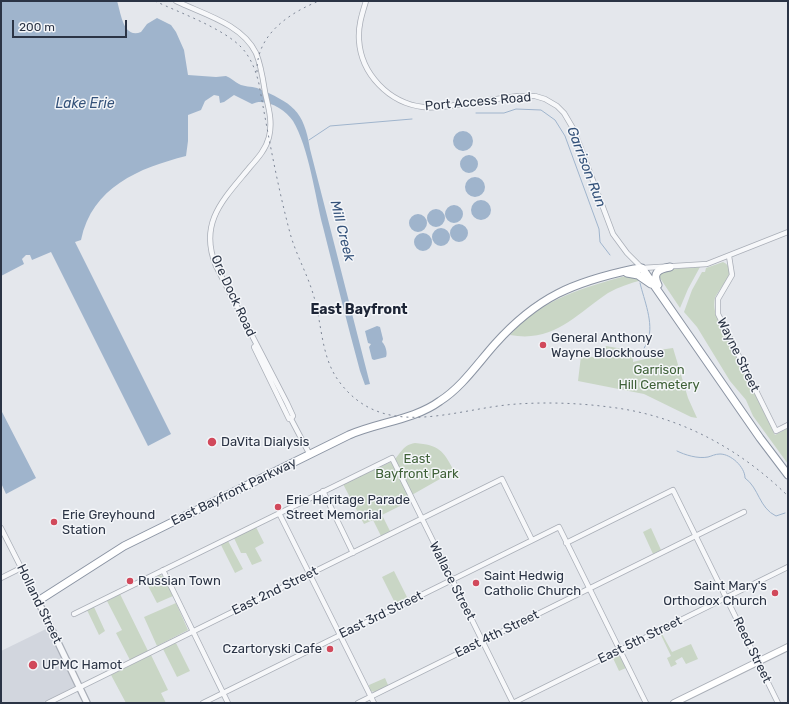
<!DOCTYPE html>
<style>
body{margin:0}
#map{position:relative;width:789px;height:704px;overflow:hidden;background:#e4e7ec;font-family:Rubik,sans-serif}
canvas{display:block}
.frame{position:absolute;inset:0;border:2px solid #2b3445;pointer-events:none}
.scale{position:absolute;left:12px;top:20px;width:115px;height:18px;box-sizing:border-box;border:2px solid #2b3445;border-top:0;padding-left:5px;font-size:12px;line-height:14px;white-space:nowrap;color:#2b3445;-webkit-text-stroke:3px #f4f6f9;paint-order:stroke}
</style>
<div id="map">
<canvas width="789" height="704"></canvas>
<div class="frame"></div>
<div class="scale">200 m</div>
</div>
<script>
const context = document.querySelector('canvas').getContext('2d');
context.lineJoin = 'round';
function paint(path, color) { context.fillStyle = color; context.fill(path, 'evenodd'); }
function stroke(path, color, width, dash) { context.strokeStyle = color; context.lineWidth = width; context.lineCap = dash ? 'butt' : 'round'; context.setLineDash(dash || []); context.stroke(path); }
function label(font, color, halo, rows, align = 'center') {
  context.font = font + ' Rubik,sans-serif'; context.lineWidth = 3; context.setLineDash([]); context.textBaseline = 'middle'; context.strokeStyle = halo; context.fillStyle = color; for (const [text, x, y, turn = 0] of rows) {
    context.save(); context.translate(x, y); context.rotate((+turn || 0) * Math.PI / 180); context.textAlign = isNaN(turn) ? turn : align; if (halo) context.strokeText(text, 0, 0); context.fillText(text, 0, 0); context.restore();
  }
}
const built = new Path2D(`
 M 48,628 L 74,682 L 74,687 L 42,703 L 1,703 L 1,651 Z`);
const green = new Path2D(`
 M 723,262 C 740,270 719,288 715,298 C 714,302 714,307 715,311 L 775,435 L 788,428 L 788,464 L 753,416 L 746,400 L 730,381 L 697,327 L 684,312 L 692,290 L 702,272 L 705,272 L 706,268 Z
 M 700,267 L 688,289 L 680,308 L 658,275 L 668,269 Z
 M 629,275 L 642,280 C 630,283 619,287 608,293 C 575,315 554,343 510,335 C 541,299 585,287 629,275 Z
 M 606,346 L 634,351 L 633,362 L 657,356 L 659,350 L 673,348 L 688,398 L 697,418 L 691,417 L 644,394 L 578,381 L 581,356 L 603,358 Z
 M 415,443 C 439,445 443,450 454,471 L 403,500 L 404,504 L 382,515 L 390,531 L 381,536 L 373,520 L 364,524 L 343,484 L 391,462 C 400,457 401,445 415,443 Z
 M 256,527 L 264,543 L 255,548 L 262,561 L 252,565 L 246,553 L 241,553 L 234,538 Z
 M 651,528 L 661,550 L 653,554 L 643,532 Z
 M 228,541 L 243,569 L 235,573 L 221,545 Z
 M 394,571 L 408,599 L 396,605 L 382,577 Z
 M 159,575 L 163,576 L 173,596 L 157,603 L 146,582 Z
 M 120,594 L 148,651 L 130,660 L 116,633 L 122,630 L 107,601 Z
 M 176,603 L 188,630 L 157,646 L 144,617 Z
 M 94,607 L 105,631 L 99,635 L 87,610 Z
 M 661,632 L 672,652 L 691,644 L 698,659 L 686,664 L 682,657 L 675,661 L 677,664 L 671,667 L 667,658 L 671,656 L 660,633 Z
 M 176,643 L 190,671 L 177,677 L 163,649 Z
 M 618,653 L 626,668 L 619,671 L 612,656 Z
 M 151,655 L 168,690 L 161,693 L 166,703 L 126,703 L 111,675 Z
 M 385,678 L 388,685 L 375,692 L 370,691 L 369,685 Z`);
const water = new Path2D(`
 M 1,1 L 117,1 C 121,13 123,39 141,32 L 147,24 L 157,18 L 171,25 L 176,32 L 184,50 L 188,75 L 216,77 L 226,76 C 231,78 235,82 239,84 C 244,87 251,86 257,88 C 292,103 304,110 310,149 L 370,384 L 365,385 L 360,371 C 347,323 335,275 323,227 C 315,196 309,148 293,121 C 285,109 265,97 252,104 L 234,95 L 224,102 L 220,103 L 219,96 L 214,95 L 205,101 L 201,110 L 188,115 L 188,141 L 186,156 C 139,168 92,187 81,240 L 75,242 L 171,434 L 148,446 L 51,252 L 32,260 L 30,255 L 26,255 L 22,259 L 24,264 L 1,276 Z
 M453 141a10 10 0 1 1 20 0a10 10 0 1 1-20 0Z
 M460 164a9 9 0 1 1 18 0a9 9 0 1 1-18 0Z
 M465 187a10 10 0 1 1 20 0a10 10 0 1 1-20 0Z
 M471 210a10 10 0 1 1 20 0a10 10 0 1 1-20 0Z
 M445 214a9 9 0 1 1 18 0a9 9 0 1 1-18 0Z
 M427 218a9 9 0 1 1 18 0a9 9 0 1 1-18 0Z
 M409 223a9 9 0 1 1 18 0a9 9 0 1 1-18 0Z
 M450 233a9 9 0 1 1 18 0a9 9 0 1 1-18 0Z
 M432 237a9 9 0 1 1 18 0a9 9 0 1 1-18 0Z
 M414 242a9 9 0 1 1 18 0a9 9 0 1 1-18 0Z
 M 377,326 L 380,327 L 383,339 L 382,342 C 385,344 388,353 386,357 L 374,360 L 372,359 L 369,347 L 371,344 L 368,343 L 365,331 Z
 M 1,410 L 36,478 L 6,494 L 1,483 Z`);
const stream = new Path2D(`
 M 476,113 L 504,113 L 516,109 L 541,110 L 555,120 L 565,136 L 599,229 L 600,242 L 610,255
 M 309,140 L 330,126 L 412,119
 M 640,283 C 644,300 654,323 648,340 C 647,344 644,347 643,351
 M 677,451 C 685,455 698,459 708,457 C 712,456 715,454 720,454 C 731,454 745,467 745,478 C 759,488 759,508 776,516 L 785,513`);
const minor = new Path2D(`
 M 176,1 C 203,14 242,24 256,53 C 261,65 263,79 265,92 C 268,106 273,121 269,137 C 266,149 258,158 250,167 C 224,199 198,222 216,266 L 287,403 L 293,416 L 291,419
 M 366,1 C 362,14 358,26 359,40 C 361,74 389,103 423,107 C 438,109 453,105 468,103 C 485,101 502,98 519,96 L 535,96 L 545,99 L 557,106 L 564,113 L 574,130 L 613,234 L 627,253 L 642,268 L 707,264 L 788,232
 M 729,256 L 732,275 L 718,299 L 718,314 L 776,431 L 788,425
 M 256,345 L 254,347 L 289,419 L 291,419
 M 291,419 L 310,455
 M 323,491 L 353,553
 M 279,513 L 374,703
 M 1,528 L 38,601
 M 566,543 L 673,490 L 778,703
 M 163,570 L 228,703
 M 1,578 L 21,568
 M 74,614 L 392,458 L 513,703
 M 48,703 L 502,479 L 532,540
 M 203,703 L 559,527 L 646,703
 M 358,703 L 744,512
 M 513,703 L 788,567`);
const tertiary = new Path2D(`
 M 38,601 L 87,703`);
const secondary = new Path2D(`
 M 674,703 L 788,647`);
const trunk = new Path2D(`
 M 627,273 L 638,275 L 651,284
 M 658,285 C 652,273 658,269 670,267
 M 38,601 L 124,546 L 349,435 C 379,422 414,420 440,401 C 462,387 478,363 495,344 C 537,297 573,282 634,269 L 642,268 L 760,438 L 788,475`);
const rail = new Path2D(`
 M 155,1 C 180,13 223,28 242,48 C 251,58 256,71 259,84 C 268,134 277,184 290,233 C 296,255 308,275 314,297 C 322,324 321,356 338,380 C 383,443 455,408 517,404 C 547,402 579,403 609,407 C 678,415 739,448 788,496
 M 257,72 C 256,35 289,13 319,1`);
const markers = [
 [543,345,4,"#d1495b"],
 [212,442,5,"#d1495b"],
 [278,507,4,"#d1495b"],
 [54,522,4,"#d1495b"],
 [130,581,4,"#d1495b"],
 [476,583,4,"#d1495b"],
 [775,593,4,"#d1495b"],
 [330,649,4,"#d1495b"],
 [33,665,5,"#d1495b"]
];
const streetNames = [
 ["Port Access Road",478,102,-5],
 ["Ore Dock Road",233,296,65],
 ["Wayne Street",738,355,64],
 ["East Bayfront Parkway",234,492,-26],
 ["Wallace Street",452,581,63],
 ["East 2nd Street",275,591,-26],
 ["Holland Street",39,604,64],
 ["East 3rd Street",381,615,-26],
 ["East 4th Street",497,634,-26],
 ["East 5th Street",640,640,-26],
 ["Reed Street",752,650,64]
];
const poiNames = [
 ["General Anthony",551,338],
 ["Wayne Blockhouse",551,353],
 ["DaVita Dialysis",221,442],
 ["Erie Heritage Parade",286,500],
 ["Street Memorial",286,515],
 ["Erie Greyhound",62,515],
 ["Station",62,530],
 ["Saint Hedwig",484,576],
 ["Catholic Church",484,591],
 ["Russian Town",138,581],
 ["Saint Mary's",767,586,"right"],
 ["Orthodox Church",767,601,"right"],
 ["Czartoryski Cafe",322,649,"right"],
 ["UPMC Hamot",42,665]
];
const parkNames = [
 ["Garrison",659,370],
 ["Hill Cemetery",659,385],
 ["East",417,459],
 ["Bayfront Park",417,474]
];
const waterNames = [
 ["Lake Erie",85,104],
 ["Garrison Run",586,167,69],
 ["Mill Creek",342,231,76]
];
const neighbourhoodNames = [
 ["East Bayfront",359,310]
];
paint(built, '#d2d6de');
paint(green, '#c9d6c5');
paint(water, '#9fb4cc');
stroke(stream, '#9fb4cc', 1);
stroke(minor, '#a9aeb7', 6);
stroke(tertiary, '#a9aeb7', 8);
stroke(secondary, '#a9aeb7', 8);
stroke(trunk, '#8b94a3', 9);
stroke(minor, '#f7f8fa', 4.5);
stroke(tertiary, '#f7f8fa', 5.5);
stroke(secondary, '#fff', 6);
stroke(trunk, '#fff', 7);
stroke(rail, '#7d8696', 1, [2, 4]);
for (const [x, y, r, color] of markers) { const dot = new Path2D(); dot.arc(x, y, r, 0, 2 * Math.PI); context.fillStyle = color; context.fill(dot); stroke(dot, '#f4f6f9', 1.5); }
label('13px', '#2b3445', '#f4f6f9', streetNames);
label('13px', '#2b3445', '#f4f6f9', poiNames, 'left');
label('13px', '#3f6138', '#f4f6f9', parkNames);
label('italic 14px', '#34527a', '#f4f6f9', waterNames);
label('bold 14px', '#1d2536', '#f4f6f9', neighbourhoodNames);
</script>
